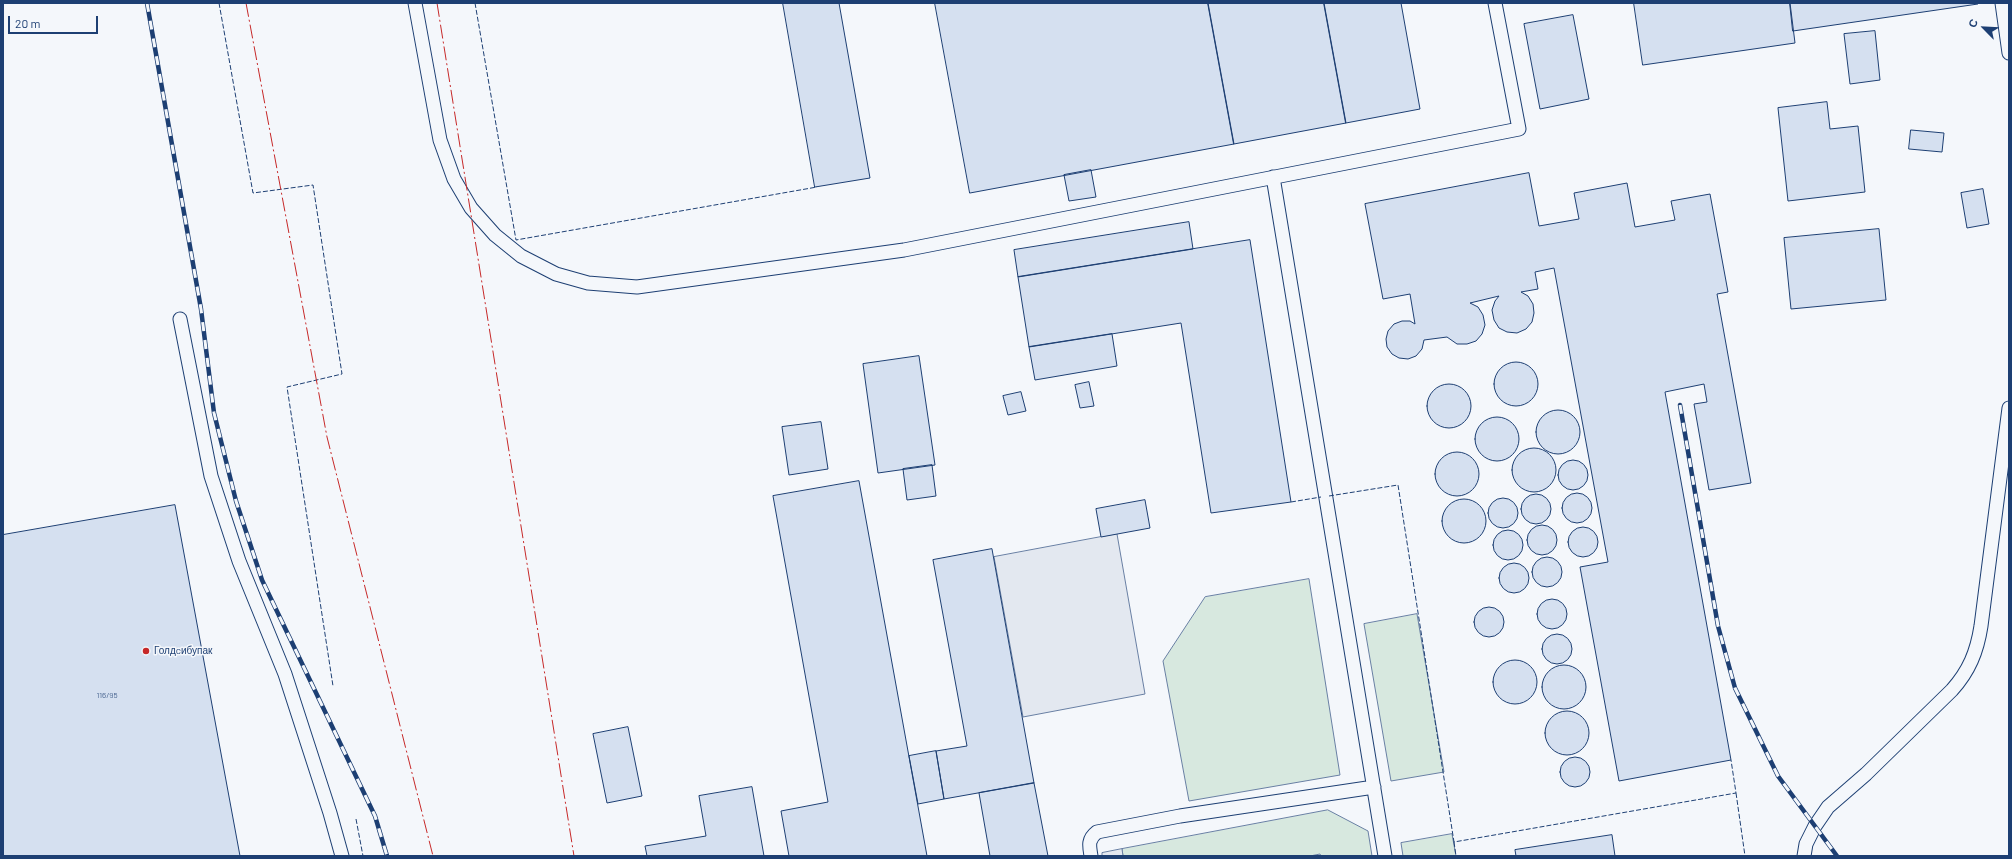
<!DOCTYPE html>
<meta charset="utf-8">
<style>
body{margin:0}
#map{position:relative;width:2012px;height:859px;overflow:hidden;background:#f4f7fb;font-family:Barlow,sans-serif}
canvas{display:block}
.frame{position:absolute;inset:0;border:4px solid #1d3f73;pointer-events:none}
.north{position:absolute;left:1964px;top:8px;width:40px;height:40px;-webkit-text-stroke:3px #f4f7fb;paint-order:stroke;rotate:294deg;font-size:11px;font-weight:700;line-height:16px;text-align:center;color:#1d3f73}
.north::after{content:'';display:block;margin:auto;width:14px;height:18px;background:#1d3f73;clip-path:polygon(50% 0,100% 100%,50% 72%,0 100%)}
.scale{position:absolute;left:8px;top:16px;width:90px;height:18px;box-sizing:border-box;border:2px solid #1d3f73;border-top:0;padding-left:5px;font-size:12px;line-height:14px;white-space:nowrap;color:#1d3f73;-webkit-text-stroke:3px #f4f7fb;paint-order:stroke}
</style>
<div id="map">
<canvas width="2012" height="859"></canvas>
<div class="frame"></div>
<div class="north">С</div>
<div class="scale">20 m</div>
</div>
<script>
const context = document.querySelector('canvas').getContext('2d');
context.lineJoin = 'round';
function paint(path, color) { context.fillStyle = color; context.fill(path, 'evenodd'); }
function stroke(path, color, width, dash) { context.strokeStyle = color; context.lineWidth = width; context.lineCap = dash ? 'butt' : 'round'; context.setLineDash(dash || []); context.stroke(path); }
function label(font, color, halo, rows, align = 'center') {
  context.font = font + ' Barlow,sans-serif'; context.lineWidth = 3; context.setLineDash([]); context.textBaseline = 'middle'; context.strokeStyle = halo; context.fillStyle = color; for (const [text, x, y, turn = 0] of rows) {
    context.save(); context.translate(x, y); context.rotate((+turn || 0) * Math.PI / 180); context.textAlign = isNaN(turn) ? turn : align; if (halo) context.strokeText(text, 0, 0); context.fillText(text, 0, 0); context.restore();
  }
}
const green = new Path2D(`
 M 1309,579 L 1340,775 L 1189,801 L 1163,661 L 1205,597 Z
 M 1417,614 L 1444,772 L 1391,781 L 1364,624 Z
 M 1328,810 L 1368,831 L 1372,856 L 1321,856 L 1320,854 L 1310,856 L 1123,856 L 1122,849 Z
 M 1452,834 L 1456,856 L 1403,856 L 1401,843 Z`);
const parking = new Path2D(`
 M 1117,534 L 1145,694 L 1023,717 L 994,557 Z
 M 1122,849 L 1123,856 L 1102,856 L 1102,853 Z`);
const building = new Path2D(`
 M 783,3 L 839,3 L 870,178 L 815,187 Z
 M 935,3 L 1208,3 L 1234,144 L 970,193 Z
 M 1208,3 L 1324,3 L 1346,123 L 1234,144 Z
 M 1324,3 L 1401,3 L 1420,109 L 1346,123 Z
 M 1634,3 L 1790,3 L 1795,43 L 1643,65 Z
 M 1790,3 L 1978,3 L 1978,4 L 1793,31 Z
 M 1573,15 L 1589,99 L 1540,109 L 1524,24 Z
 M 1875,31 L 1880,80 L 1850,84 L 1844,34 Z
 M 1827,102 L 1830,129 L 1858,126 L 1865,192 L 1788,201 L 1778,108 Z
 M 1911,130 L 1944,133 L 1942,152 L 1909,149 Z
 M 1091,170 L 1096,197 L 1069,201 L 1064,175 Z
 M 1529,173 L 1539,226 L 1579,219 L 1574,193 L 1627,183 L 1635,227 L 1675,220 L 1671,201 L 1710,194 L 1728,292 L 1717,294 L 1751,483 L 1709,490 L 1694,404 L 1707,402 L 1704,384 L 1665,392 L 1731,760 L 1619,781 L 1580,567 L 1608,562 L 1554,268 L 1535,272 L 1538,289 L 1521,292 L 1528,296 L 1533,304 L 1534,313 L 1532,322 L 1526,329 L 1517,333 L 1507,332 L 1499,328 L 1494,320 L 1492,310 L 1495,301 L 1499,296 L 1470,303 L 1478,307 L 1483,315 L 1485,325 L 1482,334 L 1476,341 L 1467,344 L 1457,344 L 1447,337 L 1424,340 L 1422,349 L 1416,356 L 1408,359 L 1399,358 L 1392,354 L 1387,347 L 1386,339 L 1388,331 L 1394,324 L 1402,321 L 1410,321 L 1415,324 L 1410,294 L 1383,299 L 1365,204 Z
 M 1983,189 L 1989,224 L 1967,228 L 1961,193 Z
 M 1189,222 L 1193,249 L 1018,277 L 1014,250 Z
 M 1879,229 L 1886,300 L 1791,309 L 1784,238 Z
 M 1250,240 L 1291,502 L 1211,513 L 1181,323 L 1029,347 L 1018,277 Z
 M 1112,334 L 1117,366 L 1035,380 L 1029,347 Z
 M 919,356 L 935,465 L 878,473 L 863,364 Z
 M1494 384a22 22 0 1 1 44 0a22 22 0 1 1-44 0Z
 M 1089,382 L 1094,406 L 1080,408 L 1075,385 Z
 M1427 406a22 22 0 1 1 44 0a22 22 0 1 1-44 0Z
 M 1021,392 L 1026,411 L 1008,415 L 1003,396 Z
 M1536 432a22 22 0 1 1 44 0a22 22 0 1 1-44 0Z
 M1475 439a22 22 0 1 1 44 0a22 22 0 1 1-44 0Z
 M 821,422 L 828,469 L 789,475 L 782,427 Z
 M1512 470a22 22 0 1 1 44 0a22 22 0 1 1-44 0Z
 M1435 474a22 22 0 1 1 44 0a22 22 0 1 1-44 0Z
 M1558 475a15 15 0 1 1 30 0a15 15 0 1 1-30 0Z
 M 932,465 L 936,496 L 907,500 L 903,469 Z
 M 859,481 L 927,856 L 789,856 L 781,811 L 828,802 L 773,496 Z
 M1562 508a15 15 0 1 1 30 0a15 15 0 1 1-30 0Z
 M1521 509a15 15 0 1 1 30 0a15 15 0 1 1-30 0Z
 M1488 513a15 15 0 1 1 30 0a15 15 0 1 1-30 0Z
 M1442 521a22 22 0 1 1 44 0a22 22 0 1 1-44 0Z
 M 1145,500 L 1150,528 L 1101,537 L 1096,509 Z
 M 175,505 L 240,856 L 3,856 L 3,535 Z
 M1527 540a15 15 0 1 1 30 0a15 15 0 1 1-30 0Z
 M1568 542a15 15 0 1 1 30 0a15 15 0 1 1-30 0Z
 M1493 545a15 15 0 1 1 30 0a15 15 0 1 1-30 0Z
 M 992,549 L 1034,783 L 944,799 L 936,751 L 967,746 L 933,560 Z
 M1532 572a15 15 0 1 1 30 0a15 15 0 1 1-30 0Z
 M1499 578a15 15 0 1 1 30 0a15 15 0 1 1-30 0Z
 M1537 614a15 15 0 1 1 30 0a15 15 0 1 1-30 0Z
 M1474 622a15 15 0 1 1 30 0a15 15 0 1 1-30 0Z
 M1542 649a15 15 0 1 1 30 0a15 15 0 1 1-30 0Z
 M1493 682a22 22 0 1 1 44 0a22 22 0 1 1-44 0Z
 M1542 687a22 22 0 1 1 44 0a22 22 0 1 1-44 0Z
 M1545 733a22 22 0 1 1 44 0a22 22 0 1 1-44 0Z
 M 628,727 L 642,796 L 607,803 L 593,734 Z
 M 936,751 L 944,799 L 918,804 L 909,756 Z
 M1560 772a15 15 0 1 1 30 0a15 15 0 1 1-30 0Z
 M 1034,783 L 1048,856 L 990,856 L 979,793 Z
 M 752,787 L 764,856 L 647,856 L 645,846 L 706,836 L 699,796 Z
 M 1612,835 L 1615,856 L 1516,856 L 1515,850 Z`);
const service = new Path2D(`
 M 415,3 L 440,140 L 454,179 L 471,208 L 495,235 L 521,256 L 556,274 L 588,283 L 637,287 L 904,250 L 1519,129 L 1495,3
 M 2002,3 L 2009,53
 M 1273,177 L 1385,856
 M 180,319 L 211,476 L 239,561 L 285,674 L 330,813 L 342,856
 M 1091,856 C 1089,845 1088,839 1097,832 L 1180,816 L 1374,787
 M 1804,856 L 1806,844 L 1815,826 L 1828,807 L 1866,774 L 1952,690 C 1969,671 1977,652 1981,626 L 2009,408`);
const rail = new Path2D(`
 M 147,3 L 201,309 L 214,413 L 236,501 L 262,580 L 375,816 L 387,856
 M 1680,405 L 1718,626 L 1735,688 L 1778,776 L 1837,856`);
const fence = new Path2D(`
 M 219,3 L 253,193 L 313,185 L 342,374 L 287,387 L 333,686
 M 475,3 L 516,240 L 817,187
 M 1329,496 L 1398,485 L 1454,842 L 1736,793 L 1731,760
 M 1291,502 L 1321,497
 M 1736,793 L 1745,856
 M 356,819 L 363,856
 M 1454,842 L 1456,856`);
const power = new Path2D(`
 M 246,3 L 327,437 L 433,856
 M 437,3 L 574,856`);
const markers = [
 [146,651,4,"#c62828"]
];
const numberNames = [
 ["116/95",107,695]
];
const poiNames = [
 ["Голдcибупак",154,651]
];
paint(green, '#d7e8df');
stroke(green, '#687fa3', 1);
paint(parking, '#e3e8f0');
stroke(parking, '#687fa3', 1);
paint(building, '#d5e0f0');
stroke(building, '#1d3f73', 1);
stroke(service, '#1d3f73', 15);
stroke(service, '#f4f7fb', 13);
stroke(rail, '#1d3f73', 4.5);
stroke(rail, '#f4f7fb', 3, [9]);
stroke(fence, '#1d3f73', 1, [5, 2]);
stroke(power, '#c62828', 1, [14, 3, 2, 3]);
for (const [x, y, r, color] of markers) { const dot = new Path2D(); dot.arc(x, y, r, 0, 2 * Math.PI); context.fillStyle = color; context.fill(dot); stroke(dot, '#f4f7fb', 1.5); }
label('8px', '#4b6792', null, numberNames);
label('10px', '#1d3f73', '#f4f7fb', poiNames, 'left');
</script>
